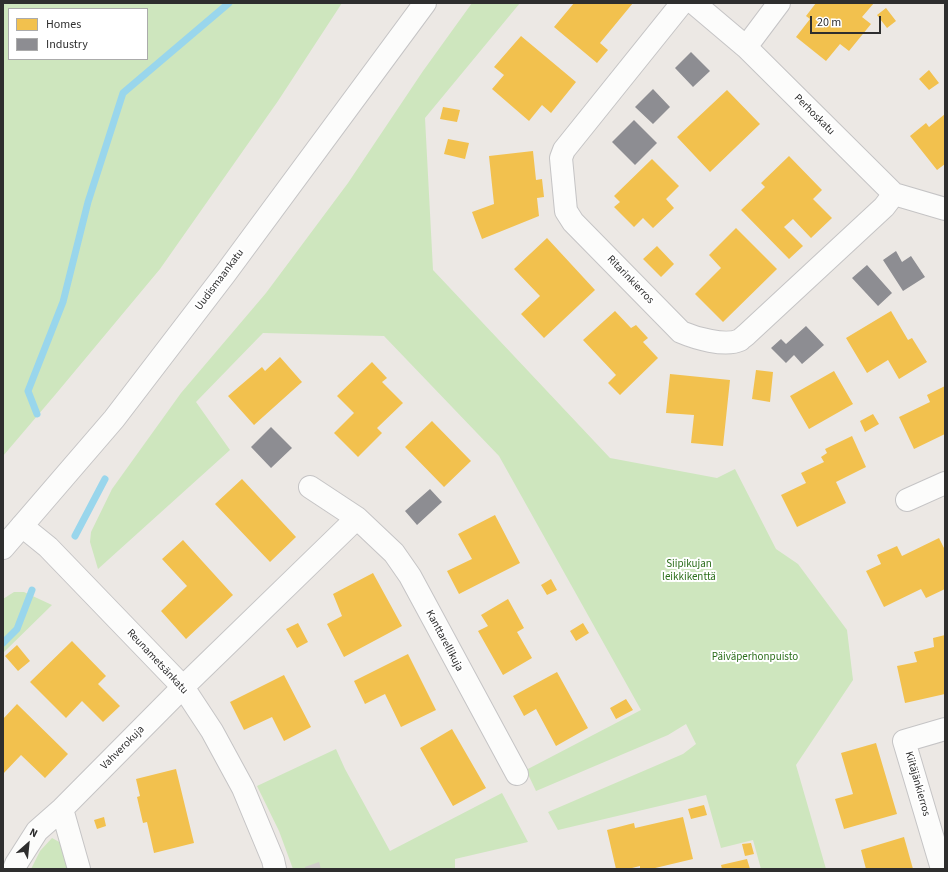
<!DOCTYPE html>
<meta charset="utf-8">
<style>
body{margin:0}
#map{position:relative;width:948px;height:872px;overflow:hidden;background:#ece8e4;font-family:"Source Sans 3",sans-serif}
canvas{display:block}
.frame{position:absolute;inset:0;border:4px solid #2e2e2e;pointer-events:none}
.legend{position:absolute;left:8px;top:8px;width:140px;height:52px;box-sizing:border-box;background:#fff;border:1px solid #ababab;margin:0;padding:5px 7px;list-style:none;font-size:12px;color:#2e2e2e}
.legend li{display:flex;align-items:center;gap:8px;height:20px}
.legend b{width:20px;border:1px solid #ababab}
.north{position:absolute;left:8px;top:824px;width:40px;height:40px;-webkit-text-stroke:3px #fff;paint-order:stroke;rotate:27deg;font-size:11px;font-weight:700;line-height:16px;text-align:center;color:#2e2e2e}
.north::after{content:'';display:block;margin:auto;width:14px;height:18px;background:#2e2e2e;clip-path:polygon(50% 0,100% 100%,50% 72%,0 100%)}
.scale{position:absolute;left:810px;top:16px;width:71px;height:18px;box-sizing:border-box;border:2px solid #2e2e2e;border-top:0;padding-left:5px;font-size:12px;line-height:14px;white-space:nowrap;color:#2e2e2e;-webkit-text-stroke:3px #fff;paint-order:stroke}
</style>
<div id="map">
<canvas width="948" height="872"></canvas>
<div class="frame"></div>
<ul class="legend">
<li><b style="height:11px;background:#f2c14e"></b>Homes</li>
<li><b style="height:11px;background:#8d8d92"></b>Industry</li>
</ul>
<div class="north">N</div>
<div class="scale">20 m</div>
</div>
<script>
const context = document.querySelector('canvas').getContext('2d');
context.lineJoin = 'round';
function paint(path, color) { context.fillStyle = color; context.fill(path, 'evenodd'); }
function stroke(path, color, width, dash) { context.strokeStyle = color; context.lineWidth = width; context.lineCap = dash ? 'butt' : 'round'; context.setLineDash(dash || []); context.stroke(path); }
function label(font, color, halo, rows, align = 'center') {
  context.font = font + ' "Source Sans 3",sans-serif'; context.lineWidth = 4; context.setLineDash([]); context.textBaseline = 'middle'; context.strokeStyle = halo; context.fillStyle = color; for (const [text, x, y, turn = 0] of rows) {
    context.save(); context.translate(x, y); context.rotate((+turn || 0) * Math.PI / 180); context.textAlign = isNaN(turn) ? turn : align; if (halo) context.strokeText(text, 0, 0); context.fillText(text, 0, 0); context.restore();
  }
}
const green = new Path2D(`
 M 3,3 L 342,3 L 278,101 L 160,269 L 55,395 L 3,456 ZM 9,9 L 147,9 L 147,59 L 9,59 Z
 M 472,3 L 520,3 L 425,118 L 433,270 L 610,458 L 717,478 L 735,469 L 776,549 L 798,564 L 847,630 L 853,680 L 796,765 L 826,869 L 761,869 L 753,840 L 721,848 L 706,795 L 558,830 L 548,812 L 683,754 L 696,744 L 686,724 L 668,735 L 536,791 L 526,770 L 641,710 L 499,456 L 384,336 L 263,333 L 196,402 L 230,450 L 98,569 L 90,542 L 91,532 L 112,489 L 181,393 L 266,293 L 348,183 L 423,71 Z
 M 14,592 L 24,592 L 52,605 L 3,653 L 3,599 Z
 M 336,749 L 345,769 L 390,851 L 502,793 L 528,842 L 455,859 L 455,869 L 293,869 L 279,831 L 257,786 Z
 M 52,838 L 63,844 L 68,869 L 31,869 L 40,851 Z`);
const homes = new Path2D(`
 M 574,3 L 633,3 L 600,43 L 608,50 L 597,63 L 554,27 Z
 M 816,3 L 874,3 L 862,17 L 871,24 L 849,51 L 840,44 L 826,61 L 796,37 L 810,19 L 806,16 Z
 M 886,8 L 896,21 L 887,28 L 877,15 Z
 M 521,36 L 576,82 L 551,113 L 542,105 L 529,121 L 492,89 L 504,75 L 494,67 Z
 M 929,70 L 939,83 L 929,90 L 919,79 Z
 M 727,90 L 760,124 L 710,172 L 677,137 Z
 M 443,107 L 460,110 L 457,122 L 440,119 Z
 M 945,114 L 945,164 L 937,170 L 910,136 L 926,123 L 929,127 Z
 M 448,139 L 469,143 L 465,159 L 444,154 Z
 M 533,151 L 536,180 L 542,179 L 544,197 L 537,198 L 539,216 L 482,239 L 472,212 L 494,204 L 489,156 Z
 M 789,156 L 822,190 L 813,199 L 832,218 L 811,238 L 793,219 L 784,227 L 803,246 L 789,259 L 741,210 L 765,187 L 761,183 Z
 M 652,159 L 679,186 L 666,199 L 674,208 L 653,228 L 643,218 L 634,227 L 614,207 L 620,202 L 614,196 Z
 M 736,228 L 777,269 L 723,322 L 695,294 L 721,268 L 709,255 Z
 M 547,238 L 595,290 L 544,338 L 521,314 L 540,296 L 514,269 Z
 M 657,246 L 674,264 L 661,277 L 643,259 Z
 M 615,311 L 631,328 L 636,325 L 648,338 L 643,342 L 658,358 L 620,395 L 608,383 L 616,375 L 583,340 Z
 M 891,311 L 908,340 L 912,338 L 927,362 L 899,379 L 888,360 L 867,373 L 846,338 Z
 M 280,357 L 302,382 L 254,425 L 228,396 L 262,367 L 265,371 Z
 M 372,362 L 387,378 L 382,382 L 403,403 L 377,428 L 382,433 L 358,457 L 334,433 L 354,413 L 337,396 Z
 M 756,370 L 773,372 L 770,402 L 752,399 Z
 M 834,371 L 853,404 L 809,429 L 790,396 Z
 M 670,374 L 730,380 L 723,446 L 691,443 L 694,415 L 666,413 Z
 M 945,386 L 945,434 L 914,449 L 899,417 L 930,402 L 927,395 Z
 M 873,414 L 879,424 L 865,432 L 860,421 Z
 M 432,421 L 471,461 L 444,487 L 405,447 Z
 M 852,436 L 866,467 L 836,482 L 846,503 L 797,527 L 781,495 L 806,483 L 801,473 L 824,462 L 821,457 L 827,453 L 825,449 Z
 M 242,479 L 296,537 L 270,562 L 215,504 Z
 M 495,515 L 520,563 L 459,594 L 447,571 L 472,559 L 458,534 Z
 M 939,538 L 945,550 L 945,589 L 926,598 L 921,589 L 884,607 L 866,571 L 881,564 L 877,555 L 897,546 L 902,556 Z
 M 183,540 L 233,595 L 186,639 L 161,611 L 187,586 L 162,559 Z
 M 373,573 L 402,626 L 344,657 L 327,624 L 342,616 L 333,594 Z
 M 551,579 L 557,590 L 547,595 L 541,585 Z
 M 508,599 L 524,628 L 517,632 L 532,658 L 503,675 L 478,631 L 488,626 L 481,615 Z
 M 298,623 L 308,642 L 297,648 L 286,629 Z
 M 583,623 L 589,633 L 576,641 L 570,631 Z
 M 945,635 L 945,694 L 905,703 L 897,666 L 917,662 L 914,652 L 934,647 L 933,638 Z
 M 72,641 L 106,676 L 98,684 L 120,706 L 103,722 L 82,701 L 66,718 L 30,682 Z
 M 17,645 L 30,661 L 18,671 L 5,656 Z
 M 408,654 L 436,710 L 401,727 L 385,694 L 365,704 L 354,681 Z
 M 557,672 L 588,728 L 556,746 L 536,709 L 524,716 L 513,696 Z
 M 284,675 L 311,727 L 284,741 L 272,717 L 244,730 L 230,702 Z
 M 626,699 L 633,710 L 616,719 L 610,708 Z
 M 17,704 L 68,754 L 45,778 L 21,755 L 3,774 L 3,719 Z
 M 452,729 L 486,788 L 453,806 L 420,748 Z
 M 876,743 L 897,814 L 844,829 L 835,799 L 853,794 L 841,753 Z
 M 176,769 L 194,843 L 154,853 L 147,822 L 143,823 L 137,797 L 140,796 L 136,779 Z
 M 704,805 L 707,815 L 691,819 L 688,809 Z
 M 104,817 L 106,826 L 97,829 L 94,820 Z
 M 683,817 L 693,859 L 651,869 L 640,869 L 640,866 L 628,869 L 616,869 L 607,830 L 634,823 L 635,828 Z
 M 904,837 L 913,869 L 866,869 L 861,850 Z
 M 751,843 L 754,854 L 745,856 L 742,844 Z
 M 747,859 L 750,869 L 722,869 L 721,865 Z`);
const industry = new Path2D(`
 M 691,52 L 710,71 L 693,87 L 675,68 Z
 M 653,89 L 670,107 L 653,124 L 635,107 Z
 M 634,120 L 657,143 L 635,165 L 612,142 Z
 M 896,251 L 902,262 L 911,256 L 925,277 L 903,291 L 883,260 Z
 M 867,265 L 892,293 L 878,306 L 852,278 Z
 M 806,326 L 824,345 L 802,364 L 794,355 L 786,363 L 771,348 L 781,339 L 786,344 Z
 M 271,427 L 292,448 L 271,468 L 251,447 Z
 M 430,489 L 442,502 L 417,525 L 405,511 Z`);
const stream = new Path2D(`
 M 37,414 L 28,391 L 63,302 L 88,202 L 123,93 L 229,3
 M 75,536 L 105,479
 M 3,643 L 17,629 L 32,590`);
const building = new Path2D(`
 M 319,862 L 321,869 L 305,869 L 305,867 Z`);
const minor = new Path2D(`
 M 682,3 L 564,150 L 561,158 L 566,211 L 573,222 L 681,332 C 695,338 725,347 740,340 C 742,338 745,336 747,334 L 884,207 L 894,194
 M 694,3 L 746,47 L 894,194 L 945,209
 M 746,47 L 779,3
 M 907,500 L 945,483
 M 357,518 L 394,553 L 410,576 L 517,774
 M 22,526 L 48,547 L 183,687 L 212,731 L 243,788 L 273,860 L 275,869
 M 62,809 L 79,869
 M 14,869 L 16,864 L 37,831 L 62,809 L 183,687 L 357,518 L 310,487
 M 942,869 L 904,741 L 945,729`);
const tertiary = new Path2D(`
 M 3,548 L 114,419 L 225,274 L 425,3`);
const streetNames = [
 ["Perhoskatu",814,115,45],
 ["Uudismaankatu",220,280,-53],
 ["Ritarinkierros",630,280,46],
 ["Kanttarellikuja",444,641,62],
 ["Reunametsänkatu",157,662,47],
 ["Vahverokuja",123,748,-45],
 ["Kiitäjänkierros",917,784,74]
];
const parkNames = [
 ["Siipikujan",689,565],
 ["leikkikenttä",689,578],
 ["Päiväperhonpuisto",755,658]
];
paint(green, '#cee6be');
paint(homes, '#f2c14e');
paint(industry, '#8d8d92');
stroke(stream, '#99d6ec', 7);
paint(building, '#d1cecb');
stroke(minor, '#c5c4c5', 24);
stroke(tertiary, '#c5c4c5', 24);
stroke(minor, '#fcfcfb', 22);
stroke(tertiary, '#fcfcfb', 22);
label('11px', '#2e2e2e', '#fff', streetNames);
label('11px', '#2c6e1b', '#fff', parkNames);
</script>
